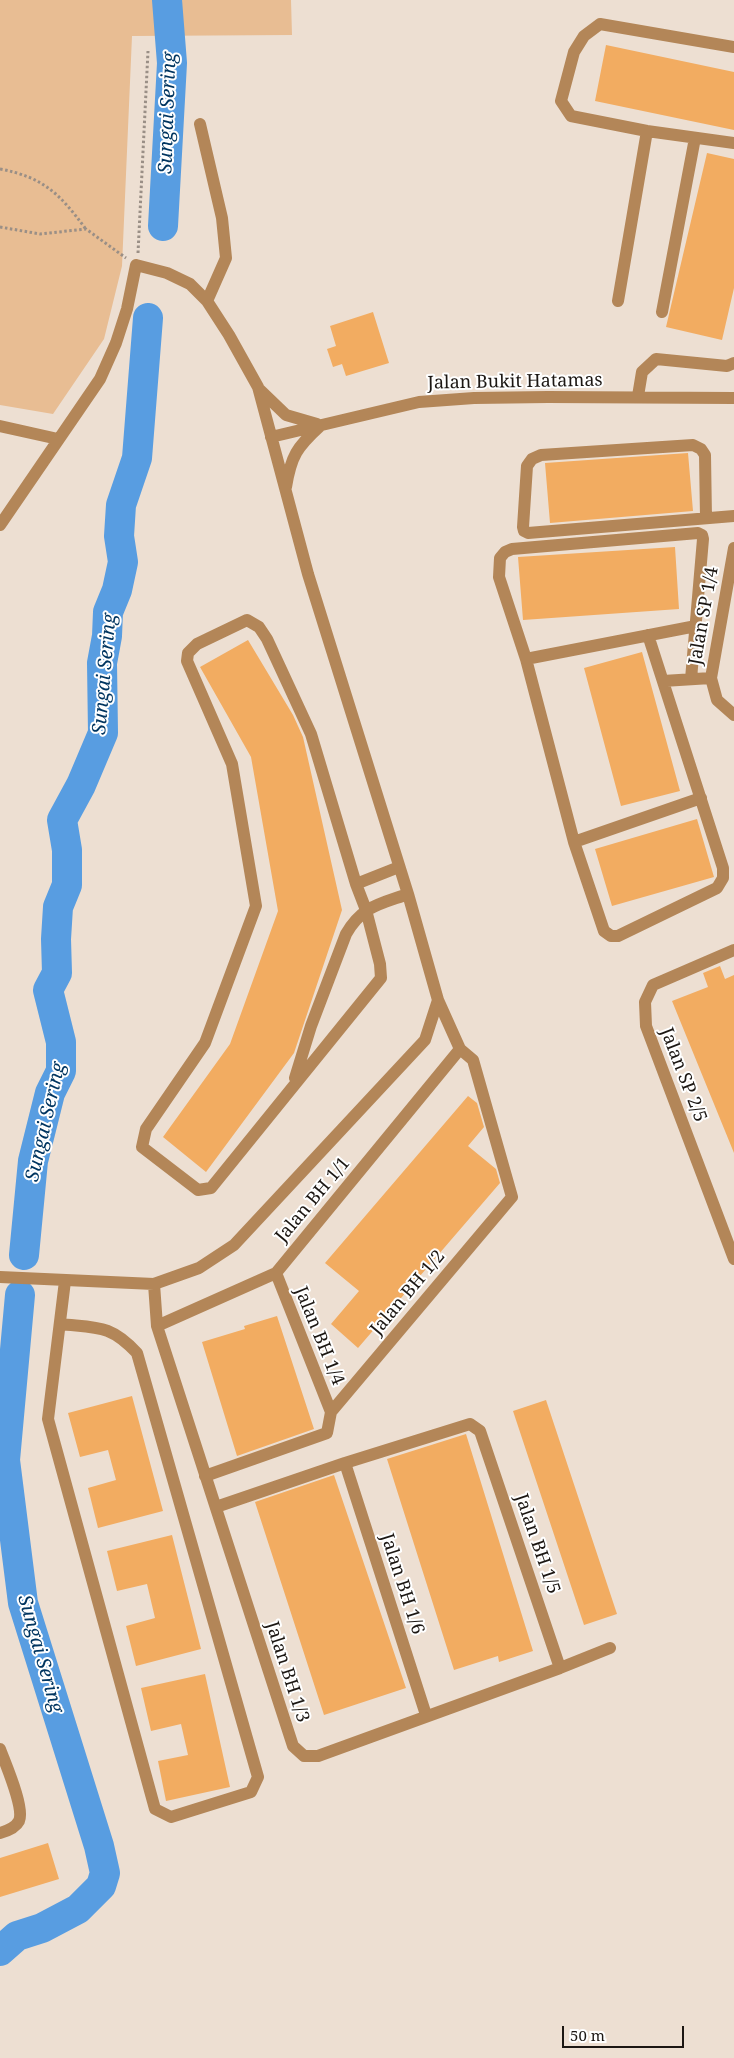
<!DOCTYPE html>
<style>
body{margin:0}
#map{position:relative;width:734px;height:2058px;overflow:hidden;background:#eddfd2;font-family:"Noto Serif",serif}
canvas{display:block}
.scale{position:absolute;left:562px;top:2026px;width:122px;height:22px;box-sizing:border-box;border:2px solid #1c1713;border-top:0;padding-left:6px;font-size:15px;line-height:18px;white-space:nowrap;color:#1c1713;-webkit-text-stroke:4px #fff;paint-order:stroke}
</style>
<div id="map">
<canvas width="734" height="2058"></canvas>
<div class="scale">50 m</div>
</div>
<script>
const context = document.querySelector('canvas').getContext('2d');
context.lineJoin = 'round';
function paint(path, color) { context.fillStyle = color; context.fill(path, 'evenodd'); }
function stroke(path, color, width, dash) { context.strokeStyle = color; context.lineWidth = width; context.lineCap = dash ? 'butt' : 'round'; context.setLineDash(dash || []); context.stroke(path); }
function label(font, color, halo, rows, align = 'center') {
  context.font = font + ' "Noto Serif",serif'; context.lineWidth = 4; context.setLineDash([]); context.textBaseline = 'middle'; context.strokeStyle = halo; context.fillStyle = color; for (const [text, x, y, turn = 0] of rows) {
    context.save(); context.translate(x, y); context.rotate((+turn || 0) * Math.PI / 180); context.textAlign = isNaN(turn) ? turn : align; if (halo) context.strokeText(text, 0, 0); context.fillText(text, 0, 0); context.restore();
  }
}
const green = new Path2D(`
 M 0,0 L 291,0 L 292,35 L 132,36 L 122,266 L 104,339 L 53,414 L 0,405 Z`);
const river = new Path2D(`
 M 163,226 L 172,63 L 167,0
 M 24,1255 L 33,1161 L 50,1093 L 61,1071 L 61,1042 L 48,990 L 57,973 L 56,939 L 58,907 L 67,885 L 67,850 L 62,820 L 81,785 L 103,733 L 102,663 L 107,636 L 108,612 L 117,590 L 123,562 L 119,536 L 121,505 L 137,458 L 148,318
 M 0,1951 L 17,1936 L 42,1928 L 78,1909 L 101,1886 L 105,1873 L 99,1846 L 23,1603 L 5,1460 L 20,1295`);
const building = new Path2D(`
 M 606,45 L 734,72 L 734,130 L 595,101 Z
 M 707,153 L 734,159 L 734,288 L 722,340 L 666,327 Z
 M 373,312 L 389,363 L 346,376 L 342,364 L 333,367 L 327,349 L 336,346 L 330,326 Z
 M 688,453 L 693,511 L 550,523 L 545,463 Z
 M 675,547 L 679,609 L 523,620 L 518,557 Z
 M 248,640 L 293,715 L 303,737 L 342,910 L 294,1053 L 206,1172 L 163,1137 L 230,1044 L 278,911 L 251,757 L 200,667 Z
 M 642,652 L 680,791 L 621,806 L 584,668 Z
 M 697,819 L 714,877 L 612,906 L 595,849 Z
 M 720,966 L 725,979 L 734,975 L 734,1153 L 672,1001 L 708,987 L 703,973 Z
 M 468,1096 L 477,1103 L 484,1127 L 468,1146 L 496,1169 L 500,1183 L 358,1348 L 331,1324 L 359,1291 L 325,1263 Z
 M 277,1316 L 314,1429 L 237,1456 L 202,1342 L 245,1329 L 244,1326 Z
 M 132,1396 L 163,1511 L 98,1528 L 88,1488 L 116,1480 L 108,1450 L 80,1457 L 68,1413 Z
 M 546,1400 L 617,1614 L 584,1625 L 513,1411 Z
 M 466,1434 L 533,1651 L 499,1662 L 498,1656 L 454,1670 L 387,1459 Z
 M 334,1475 L 406,1688 L 324,1715 L 255,1502 Z
 M 172,1535 L 201,1649 L 136,1666 L 126,1626 L 155,1618 L 147,1584 L 117,1591 L 107,1551 Z
 M 205,1674 L 230,1787 L 166,1801 L 158,1761 L 188,1755 L 181,1724 L 151,1731 L 141,1688 Z
 M 48,1843 L 59,1879 L 0,1897 L 0,1858 Z`);
const path = new Path2D(`
 M 0,169 C 43,177 60,194 85,228
 M 0,227 L 40,234 L 86,229 L 126,258
 M 138,253 L 148,51`);
const minor = new Path2D(`
 M 734,47 L 600,24 L 584,36 L 574,52 L 561,101 L 571,116 L 647,131 L 734,143
 M 200,124 L 222,218 L 226,258 L 207,301
 M 618,301 L 647,131
 M 662,312 L 695,138
 M 259,389 L 286,415 L 317,424
 M 638,396 L 642,372 L 656,359 L 727,366 L 734,363
 M 0,426 L 58,439
 M 271,437 L 419,402 L 474,398 L 548,397 L 734,398
 M 286,487 C 291,456 297,447 320,426
 M 706,518 L 705,455 L 701,449 L 693,445 L 541,455 L 532,459 L 527,466 L 523,527 L 524,531 L 528,533 L 734,516
 M 0,525 L 100,379 L 116,343 L 127,309 L 136,265 L 167,273 L 190,284 L 207,301 L 229,335 L 258,387 L 308,574 L 408,894 L 438,1000 L 425,1040 L 234,1245 L 199,1268 L 154,1284 L 0,1277
 M 734,548 L 711,678 L 717,700 L 734,715
 M 247,620 L 259,627 L 267,639 L 311,734 L 356,884 L 366,910 L 380,964 L 381,978 L 211,1188 L 198,1190 L 142,1147 L 146,1129 L 205,1043 L 256,906 L 232,764 L 187,661 L 188,653 L 197,644 Z
 M 648,635 L 723,868 L 723,878 L 717,888 L 618,936 L 611,936 L 604,931 L 574,842 L 526,659 L 499,577 L 500,558 L 505,552 L 512,549 L 698,533 L 702,535 L 703,539 L 691,679
 M 526,659 L 696,626
 M 663,681 L 711,678
 M 574,842 L 701,798
 M 356,884 L 399,867
 M 734,950 L 653,985 L 645,1002 L 646,1026 L 734,1259
 M 295,1078 L 311,1026 L 346,934 C 362,906 380,904 408,894
 M 276,1273 L 331,1412
 M 154,1284 L 157,1326 L 293,1746 L 304,1756 L 318,1756 L 560,1668 L 610,1648
 M 60,1324 C 97,1328 110,1324 137,1353 L 258,1777 L 251,1792 L 171,1817 L 155,1809 L 48,1419 L 65,1281
 M 157,1326 L 276,1273 L 460,1049
 M 345,1463 L 426,1715
 M 205,1476 L 327,1433 L 331,1412 L 512,1197 L 473,1060 L 460,1049 L 438,1000
 M 216,1507 L 345,1463 L 470,1424 L 480,1431 L 560,1668
 M 0,1749 C 5,1763 25,1808 19,1821 C 16,1827 7,1831 0,1833`);
const streetNames = [
 ["Jalan Bukit Hatamas",515,382,-1],
 ["Jalan SP 1/4",704,616,-80],
 ["Jalan SP 2/5",683,1075,69],
 ["Jalan BH 1/1",313,1200,-50],
 ["Jalan BH 1/2",408,1293,-50],
 ["Jalan BH 1/4",319,1336,68],
 ["Jalan BH 1/5",537,1544,71],
 ["Jalan BH 1/6",402,1584,72],
 ["Jalan BH 1/3",287,1672,72]
];
const waterNames = [
 ["Sungai Sering",168,113,-88],
 ["Sungai Sering",105,674,-85],
 ["Sungai Sering",46,1122,-77],
 ["Sungai Sering",40,1654,74]
];
paint(green, '#e8bd93');
stroke(river, '#589de1', 30);
paint(building, '#f2ac61');
stroke(path, '#9a8f86', 3, [2.5, 2.5]);
stroke(minor, '#b38658', 12);
label('18px', '#1c1713', '#fff', streetNames);
label('italic 19px', '#003560', '#fff', waterNames);
</script>
